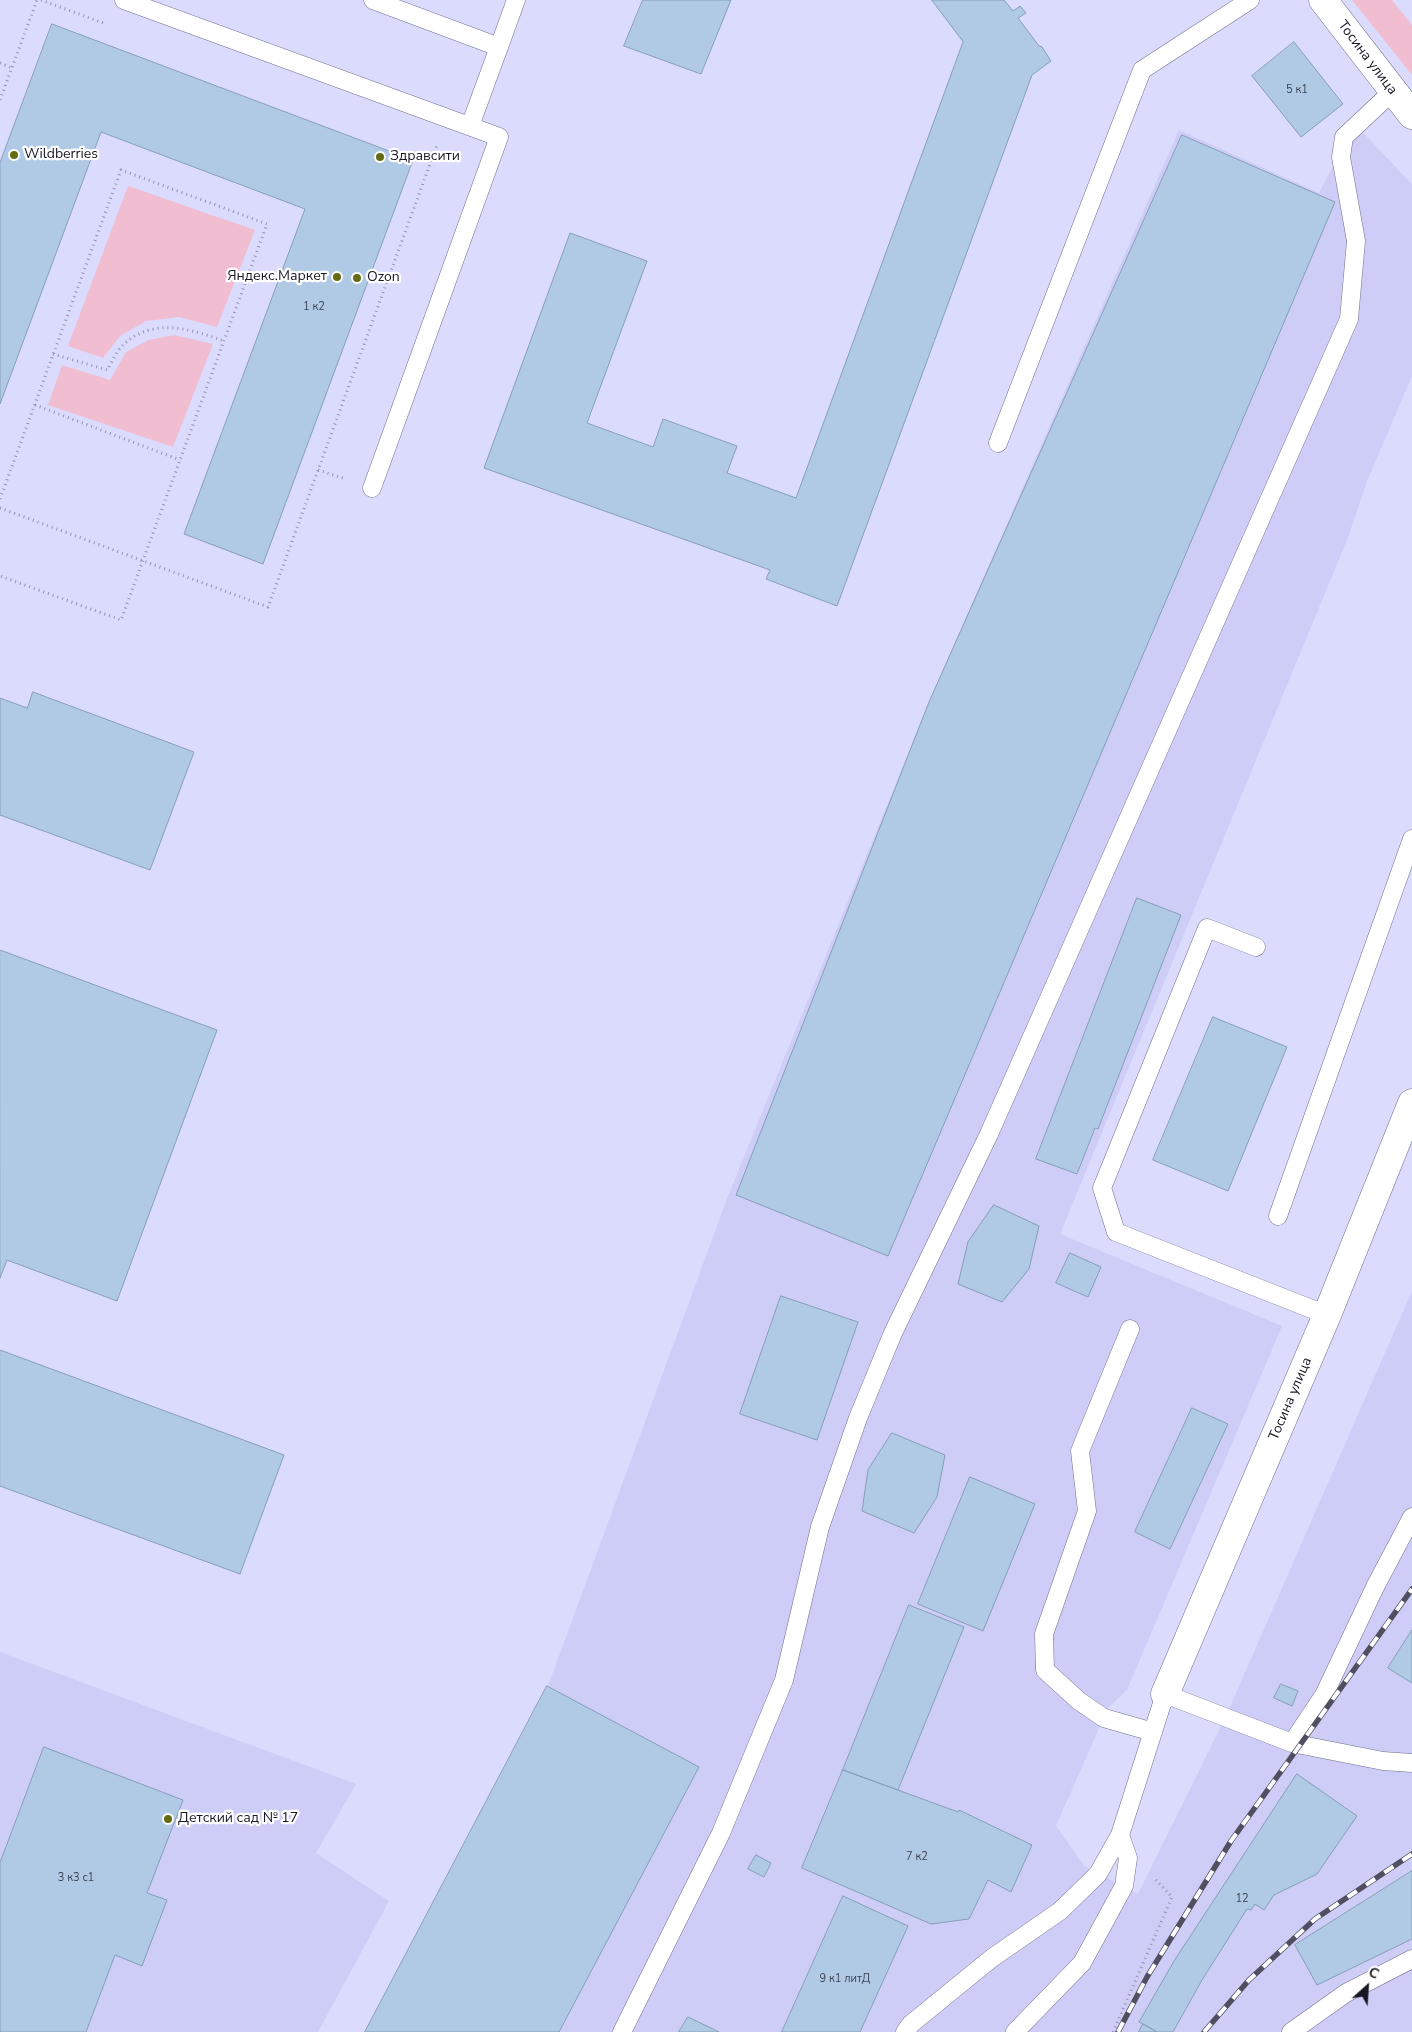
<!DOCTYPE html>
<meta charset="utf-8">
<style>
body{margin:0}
#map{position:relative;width:1412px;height:2032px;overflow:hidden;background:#dbdbfe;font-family:"Nunito Sans",sans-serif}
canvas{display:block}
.north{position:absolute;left:1342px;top:1962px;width:50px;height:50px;-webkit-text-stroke:4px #fff;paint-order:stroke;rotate:26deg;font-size:14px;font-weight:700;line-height:20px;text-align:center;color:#181824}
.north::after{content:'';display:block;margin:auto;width:18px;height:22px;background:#181824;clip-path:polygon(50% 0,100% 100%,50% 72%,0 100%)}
</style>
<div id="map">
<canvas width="1412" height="2032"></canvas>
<div class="north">С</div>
</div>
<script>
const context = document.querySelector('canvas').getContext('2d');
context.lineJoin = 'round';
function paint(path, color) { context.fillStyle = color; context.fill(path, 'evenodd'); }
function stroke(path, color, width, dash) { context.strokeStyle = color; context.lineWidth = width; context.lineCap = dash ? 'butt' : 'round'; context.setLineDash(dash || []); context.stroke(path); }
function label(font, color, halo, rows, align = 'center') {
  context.font = font + ' "Nunito Sans",sans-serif'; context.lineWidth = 4.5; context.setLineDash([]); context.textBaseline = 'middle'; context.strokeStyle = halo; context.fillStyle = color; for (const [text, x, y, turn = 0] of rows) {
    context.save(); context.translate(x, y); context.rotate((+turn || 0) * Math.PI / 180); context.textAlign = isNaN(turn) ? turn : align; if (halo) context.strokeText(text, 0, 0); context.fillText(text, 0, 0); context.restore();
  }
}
const built = new Path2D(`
 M 1355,124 L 1412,184 L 1412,376 L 1368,479 L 1347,540 L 1060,1234 L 1282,1326 L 1127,1690 L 1108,1708 L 1056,1826 L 1084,1866 L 1138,1894 L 1225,1718 L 1412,1291 L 1412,2032 L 365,2032 L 548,1686 L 728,1196 L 929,702 L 1179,130 L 1319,193 Z
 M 0,1652 L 356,1784 L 316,1853 L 389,1901 L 318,2032 L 0,2032 Z`);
const green = new Path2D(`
 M 1352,0 L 1392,0 L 1412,25 L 1412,75 Z
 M 128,186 L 255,230 L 217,327 L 179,317 L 146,321 L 120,336 L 103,358 L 68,346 Z
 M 174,335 L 213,344 L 173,447 L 48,405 L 62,365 L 110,380 L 126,352 L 149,340 Z`);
const building = new Path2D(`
 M 643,0 L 731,0 L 701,74 L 624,46 Z
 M 932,0 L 1004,0 L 1013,11 L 1020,6 L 1026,13 L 1018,18 L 1039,46 L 1042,47 L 1051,61 L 1032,75 L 837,606 L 766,579 L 770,570 L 484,468 L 570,233 L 647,261 L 587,423 L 653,447 L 663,419 L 737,446 L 727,473 L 796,498 L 963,42 Z
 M 52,24 L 413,160 L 263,564 L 184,534 L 305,209 L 101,132 L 0,404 L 0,163 Z
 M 1294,42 L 1343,104 L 1301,137 L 1252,76 Z
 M 1182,135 L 1335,202 L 888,1256 L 736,1195 L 929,702 Z
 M 33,692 L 194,752 L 150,870 L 0,815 L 0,698 L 27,708 Z
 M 1137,898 L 1181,915 L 1098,1129 L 1095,1128 L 1077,1174 L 1036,1159 Z
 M 0,950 L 217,1030 L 117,1301 L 7,1260 L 0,1278 Z
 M 1213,1017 L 1287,1047 L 1228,1191 L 1153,1160 Z
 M 994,1205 L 1039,1226 L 1029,1269 L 1002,1302 L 958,1284 L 968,1242 Z
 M 1070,1253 L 1101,1267 L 1088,1297 L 1056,1283 Z
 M 781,1296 L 858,1322 L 817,1440 L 740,1414 Z
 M 0,1350 L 284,1455 L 240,1574 L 0,1486 Z
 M 1192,1408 L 1228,1424 L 1170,1549 L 1135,1532 Z
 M 892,1433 L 945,1455 L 937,1497 L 914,1533 L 862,1511 L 868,1470 Z
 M 970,1477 L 1035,1504 L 983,1631 L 918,1604 Z
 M 909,1605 L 964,1627 L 898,1790 L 843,1770 Z
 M 1412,1630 L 1412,1683 L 1388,1668 Z
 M 1281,1684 L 1298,1691 L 1292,1706 L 1274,1698 Z
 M 547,1686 L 699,1767 L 559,2032 L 365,2032 Z
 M 44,1747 L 183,1800 L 147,1893 L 167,1900 L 142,1966 L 115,1955 L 86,2032 L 0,2032 L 0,1863 Z
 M 843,1770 L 958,1812 L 959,1810 L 1032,1845 L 1011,1892 L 988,1880 L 969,1919 L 931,1924 L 802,1868 Z
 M 1297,1774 L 1357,1816 L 1317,1874 L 1274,1895 L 1264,1910 L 1255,1904 L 1251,1910 L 1247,1909 L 1202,1980 L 1173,2032 L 1157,2032 L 1143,2024 L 1139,2022 L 1174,1961 Z
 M 756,1855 L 771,1863 L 764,1877 L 748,1869 Z
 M 1412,1871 L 1412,1939 L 1317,1985 L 1295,1945 Z
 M 843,1896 L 908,1926 L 860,2032 L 782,2032 Z
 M 688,2017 L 719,2032 L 679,2032 Z
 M 1143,2024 L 1157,2032 L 1139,2032 Z`);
const path = new Path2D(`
 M 41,0 L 106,24
 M 0,63 L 12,68
 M 0,100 L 37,0
 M 53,354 L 107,370 C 112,362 117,350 124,344 C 154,317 191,329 224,341
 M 35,405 L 180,460
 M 318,470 L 346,479
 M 0,499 L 121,170 L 267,224 L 121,620 L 0,576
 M 0,508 L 268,607 L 437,145
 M 1113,2032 L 1172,1897 L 1154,1878`);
const lane = new Path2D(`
 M 124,0 L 499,137 L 372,488
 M 373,0 L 499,47 L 470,126
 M 499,47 L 516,0
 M 998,443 L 1142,70 L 1250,0
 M 1256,947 L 1207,928 L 1102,1188 L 1116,1232 L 1327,1315
 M 1278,1216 L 1412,839
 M 1130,1329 L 1080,1451 L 1087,1511 L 1044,1634 L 1045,1670 L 1079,1701 L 1104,1718 L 1153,1732
 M 1292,1743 L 1324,1695 L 1375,1587 L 1412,1517
 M 1120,1835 L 1165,1694 L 1292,1743 L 1383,1761 L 1412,1763
 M 622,2032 L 721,1833 L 784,1680 L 820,1527 L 858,1418 L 893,1333 L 989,1134 L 1349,319 L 1356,241 L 1341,157 L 1344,137 L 1392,92
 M 905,2032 L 911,2024 L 992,1958 L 1060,1911 L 1098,1874 L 1120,1835 L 1128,1858 L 1124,1886 L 1082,1963 L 1015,2032
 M 1291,2032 L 1346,1993 L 1412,1959`);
const street = new Path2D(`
 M 1323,0 L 1412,115
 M 1165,1694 L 1327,1315 L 1412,1103`);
const rail = new Path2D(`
 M 1118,2032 L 1147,1977 L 1231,1841 L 1412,1589
 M 1204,2032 L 1249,1980 L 1315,1919 L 1412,1854`);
const markers = [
 [14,155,5,"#636c13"],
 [380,157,5,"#636c13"],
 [337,277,5,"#636c13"],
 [357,278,5,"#636c13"],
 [168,1819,5,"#636c13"]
];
const numberNames = [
 ["5 к1",1297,90],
 ["1 к2",314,307],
 ["7 к2",917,1857],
 ["3 к3 с1",76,1878],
 ["12",1242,1899],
 ["9 к1 литД",845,1979]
];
const streetNames = [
 ["Тосина улица",1367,58,53],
 ["Тосина улица",1291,1399,-67]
];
const poiNames = [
 ["Wildberries",24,155],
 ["Здравсити",390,157],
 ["Яндекс.Маркет",327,277,"right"],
 ["Ozon",367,278],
 ["Детский сад № 17",178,1819]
];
paint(built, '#cecdf7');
paint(green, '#f0bdd1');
paint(building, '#b0c9e5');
stroke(building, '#869eb9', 1);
stroke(lane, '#70708f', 19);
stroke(street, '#70708f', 29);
stroke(path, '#9292ac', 3, [1, 4]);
stroke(lane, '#fff', 18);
stroke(street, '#fff', 28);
stroke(rail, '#4f4f61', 5.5);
stroke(rail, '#fff', 4, [11]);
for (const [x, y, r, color] of markers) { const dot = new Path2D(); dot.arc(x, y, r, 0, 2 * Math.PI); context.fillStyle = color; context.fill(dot); stroke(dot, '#fff', 2); }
label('11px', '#3e4454', null, numberNames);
label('14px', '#181824', '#fff', streetNames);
label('14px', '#181824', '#fff', poiNames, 'left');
</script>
